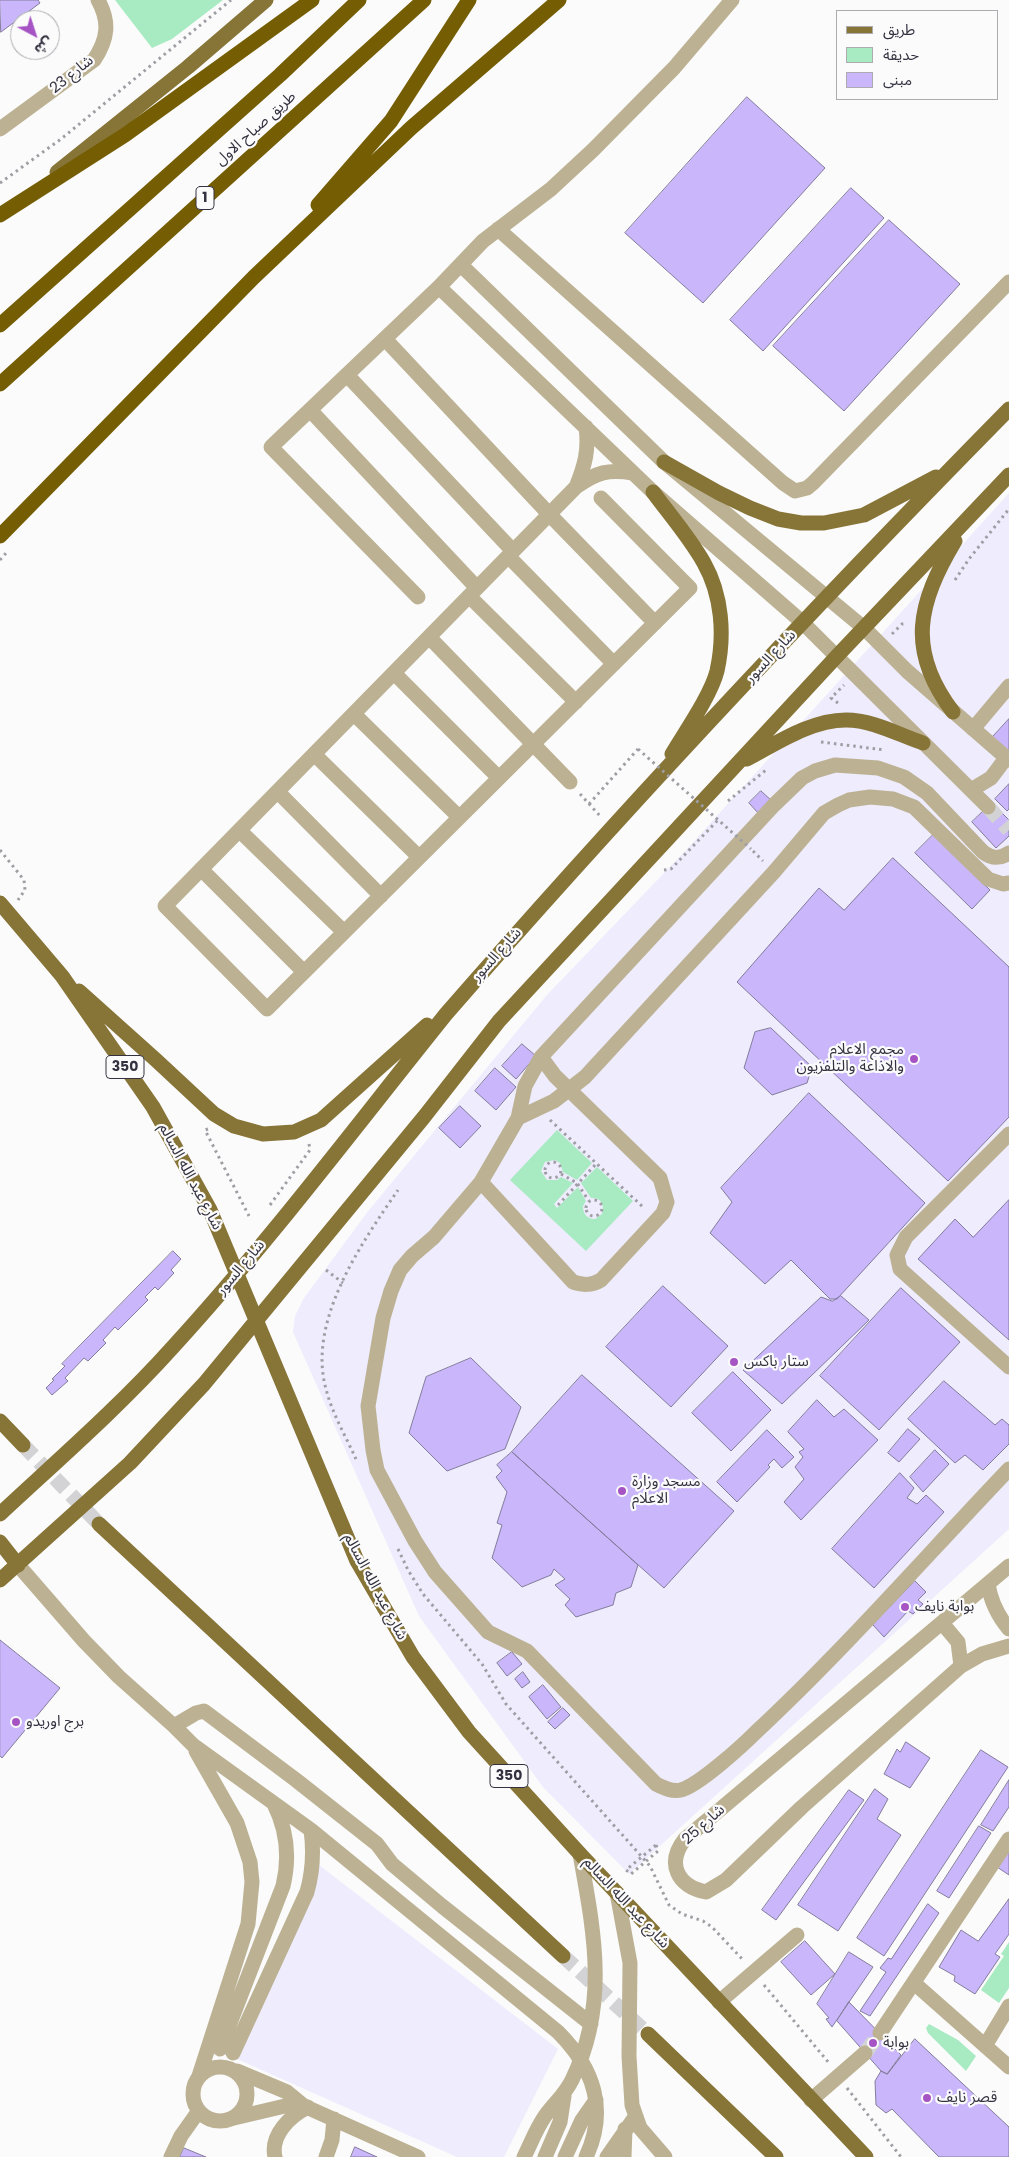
<!DOCTYPE html>
<meta charset="utf-8">
<style>
body{margin:0}
#map{position:relative;width:1009px;height:2157px;overflow:hidden;background:#fbfbfb;font-family:Poppins,"Noto Sans Arabic",sans-serif}
canvas{display:block}
.legend{position:absolute;left:836px;top:10px;width:162px;height:90px;box-sizing:border-box;background:#fbfbfb;border:1px solid #ababb0;margin:0;padding:6px 9px;list-style:none;font-size:15px;color:#343240}
.legend li{display:flex;align-items:center;gap:10px;height:25px}
.legend b{width:25px;border:1px solid #ababb0}
.north{position:absolute;left:10px;top:10px;width:50px;height:50px;box-sizing:border-box;background:#fbfbfb;border:1px solid #ababb0;border-radius:50%;rotate:140deg;font-size:14px;font-weight:700;line-height:20px;text-align:center;color:#343240}
.north::after{content:'';display:block;margin:auto;width:18px;height:22px;background:#a654c4;clip-path:polygon(50% 0,100% 100%,50% 72%,0 100%)}
</style>
<div id="map">
<canvas width="1009" height="2157"></canvas>
<ul class="legend">
<li><b style="height:6px;background:#877437"></b>طريق</li>
<li><b style="height:14px;background:#a8ebc2"></b>حديقة</li>
<li><b style="height:14px;background:#c9b6fb"></b>مبنى</li>
</ul>
<div class="north">ش</div>
</div>
<script>
const context = document.querySelector('canvas').getContext('2d');
context.lineJoin = 'round';
function paint(path, color) { context.fillStyle = color; context.fill(path, 'evenodd'); }
function stroke(path, color, width, dash) { context.strokeStyle = color; context.lineWidth = width; context.lineCap = dash ? 'butt' : 'round'; context.setLineDash(dash || []); context.stroke(path); }
function label(font, color, halo, rows, align = 'center') {
  context.font = font + ' Poppins,"Noto Sans Arabic",sans-serif'; context.lineWidth = 4.5; context.setLineDash([]); context.textBaseline = 'middle'; context.strokeStyle = halo; context.fillStyle = color; for (const [text, x, y, turn = 0] of rows) {
    context.save(); context.translate(x, y); context.rotate((+turn || 0) * Math.PI / 180); context.textAlign = isNaN(turn) ? turn : align; if (halo) context.strokeText(text, 0, 0); context.fillText(text, 0, 0); context.restore();
  }
}
const built = new Path2D(`
 M 1009,493 L 1009,1529 L 629,1874 L 543,1787 L 419,1616 L 293,1332 L 295,1316 L 304,1298 L 369,1210 L 547,995 L 687,849 Z
 M 319,1865 L 558,2049 L 504,2157 L 457,2157 L 237,2059 Z`);
const green = new Path2D(`
 M 115,0 L 223,0 L 172,39 L 152,48 Z
 M 557,1130 L 592,1163 L 577,1180 L 563,1172 L 560,1163 L 555,1160 L 545,1162 L 541,1171 L 547,1180 L 557,1180 L 561,1177 L 573,1183 L 554,1204 L 557,1208 L 578,1187 L 586,1201 L 583,1206 C 583,1214 587,1219 595,1219 L 602,1214 C 605,1205 601,1197 591,1198 L 581,1183 L 597,1167 L 633,1201 L 586,1251 L 510,1180 Z
 M 1009,1942 L 1009,1988 L 999,2003 L 981,1990 L 1004,1956 L 1001,1954 Z
 M 929,2024 L 958,2040 L 976,2056 L 966,2071 L 928,2033 L 926,2028 Z`);
const building = new Path2D(`
 M 0,0 L 38,0 L 40,3 L 1,32 Z
 M 747,97 L 825,168 L 703,303 L 625,233 Z
 M 851,188 L 884,218 L 763,351 L 730,320 Z
 M 889,220 L 960,284 L 844,411 L 773,346 Z
 M 1009,719 L 1009,758 L 989,741 Z
 M 1009,784 L 1009,809 L 1007,811 L 995,799 Z
 M 761,791 L 772,801 L 759,814 L 749,803 Z
 M 992,803 L 1009,820 L 1009,836 L 996,848 L 972,822 Z
 M 933,835 L 990,890 L 972,909 L 915,853 Z
 M 893,858 L 1009,967 L 1009,1117 L 948,1181 L 737,982 L 819,888 L 844,910 Z
 M 771,1028 L 812,1067 L 807,1083 L 772,1095 L 744,1068 L 755,1032 Z
 M 522,1044 L 536,1056 L 516,1079 L 502,1066 Z
 M 495,1068 L 516,1087 L 496,1110 L 475,1091 Z
 M 809,1093 L 925,1203 L 837,1299 L 830,1299 L 791,1260 L 765,1284 L 710,1233 L 732,1202 L 721,1188 Z
 M 460,1106 L 481,1126 L 460,1148 L 439,1128 Z
 M 1009,1200 L 1009,1340 L 918,1259 L 955,1219 L 973,1237 Z
 M 173,1251 L 181,1259 L 171,1270 L 174,1273 L 158,1290 L 155,1287 L 145,1297 L 148,1300 L 118,1330 L 115,1327 L 103,1340 L 106,1343 L 88,1361 L 84,1358 L 65,1378 L 68,1381 L 52,1395 L 46,1388 L 54,1380 L 52,1379 L 65,1366 L 62,1364 Z
 M 663,1286 L 728,1346 L 671,1407 L 606,1347 Z
 M 901,1288 L 960,1342 L 879,1430 L 820,1376 Z
 M 841,1296 L 869,1320 L 782,1404 L 743,1370 L 821,1297 L 832,1301 Z
 M 471,1358 L 521,1407 L 505,1449 L 447,1471 L 409,1433 L 426,1377 Z
 M 733,1372 L 771,1410 L 731,1451 L 692,1413 Z
 M 582,1375 L 734,1511 L 664,1588 L 512,1452 Z
 M 944,1381 L 995,1425 L 1002,1419 L 1009,1425 L 1009,1444 L 983,1470 L 965,1455 L 955,1463 L 908,1419 Z
 M 817,1400 L 834,1417 L 844,1409 L 878,1440 L 801,1520 L 784,1502 L 804,1479 L 795,1467 L 803,1457 L 799,1452 L 804,1449 L 788,1432 Z
 M 908,1429 L 920,1439 L 899,1462 L 888,1453 Z
 M 767,1430 L 794,1457 L 782,1468 L 774,1459 L 768,1465 L 770,1467 L 737,1502 L 717,1482 Z
 M 935,1450 L 949,1464 L 923,1492 L 910,1477 Z
 M 512,1452 L 638,1565 L 631,1587 L 616,1593 L 613,1605 L 576,1617 L 565,1605 L 570,1599 L 555,1585 L 565,1579 L 554,1569 L 551,1575 L 522,1587 L 492,1558 L 502,1525 L 497,1523 L 507,1492 L 496,1477 L 502,1471 L 497,1465 Z
 M 900,1473 L 914,1488 L 907,1498 L 917,1504 L 926,1495 L 944,1512 L 874,1588 L 832,1549 Z
 M 915,1581 L 926,1592 L 918,1600 L 923,1604 L 913,1614 L 908,1611 L 884,1637 L 873,1625 Z
 M 0,1640 L 60,1688 L 2,1758 L 0,1756 Z
 M 512,1652 L 522,1664 L 507,1676 L 497,1663 Z
 M 523,1672 L 530,1682 L 522,1688 L 515,1679 Z
 M 543,1685 L 561,1707 L 547,1719 L 529,1697 Z
 M 563,1708 L 570,1715 L 555,1729 L 548,1722 Z
 M 906,1742 L 930,1758 L 910,1788 L 884,1774 L 897,1749 L 900,1752 Z
 M 981,1750 L 1008,1767 L 884,1956 L 857,1938 Z
 M 1009,1780 L 1009,1807 L 993,1831 L 981,1825 Z
 M 875,1789 L 888,1799 L 877,1819 L 901,1835 L 838,1931 L 798,1905 Z
 M 849,1790 L 864,1800 L 776,1920 L 762,1910 Z
 M 979,1826 L 991,1833 L 949,1898 L 937,1891 Z
 M 1009,1850 L 1009,1875 L 997,1867 Z
 M 1009,1899 L 1009,1934 L 995,1954 L 1000,1957 L 975,1994 L 954,1981 L 955,1976 L 939,1967 L 961,1930 L 978,1941 Z
 M 928,1904 L 939,1913 L 870,2016 L 860,2011 L 886,1972 L 880,1968 L 888,1958 L 891,1959 Z
 M 805,1941 L 835,1974 L 811,1995 L 781,1962 Z
 M 849,1952 L 873,1967 L 832,2027 L 826,2019 L 829,2018 L 817,2004 Z
 M 849,2002 L 901,2055 L 887,2074 L 881,2071 L 837,2021 Z
 M 915,2039 L 1009,2127 L 1009,2157 L 939,2157 L 892,2109 L 886,2113 L 876,2105 L 875,2081 L 881,2071 L 887,2074 Z
 M 355,2147 L 377,2157 L 351,2157 Z
 M 184,2148 L 206,2157 L 180,2157 Z`);
const minorTunnel = new Path2D(`
 M 988,807 L 1009,830
 M 865,2053 L 880,2033`);
const majorTunnel = new Path2D(`
 M 23,1445 L 99,1524
 M 563,1956 L 648,2034`);
const path = new Path2D(`
 M 0,183 L 61,139 L 231,0
 M 0,560 L 7,552
 M 955,580 L 969,559 L 1009,509
 M 892,634 L 902,624 L 907,623
 M 838,703 L 831,698 L 844,685
 M 821,742 L 885,750
 M 580,794 L 601,817
 M 728,801 L 766,770
 M 589,804 L 638,749
 M 0,850 L 24,880 L 25,890 L 18,900
 M 753,851 L 763,861
 M 664,870 L 671,869 L 718,820
 M 550,1120 L 644,1208
 M 208,1129 L 205,1130 L 249,1216
 M545 1170a8 8 0 1 1 16 0a8 8 0 1 1-16 0Z
 M 561,1174 L 577,1183 L 589,1201
 M586 1208a8 8 0 1 1 16 0a8 8 0 1 1-16 0Z
 M 270,1205 L 310,1150 L 309,1144
 M 558,1205 L 596,1164
 M 326,1270 L 343,1283
 M 356,1459 C 346,1437 332,1413 326,1389 C 307,1321 361,1244 398,1190
 M 398,1549 L 408,1570 L 423,1594 L 482,1664 L 506,1704 L 650,1866 L 669,1905 L 682,1914 L 703,1921 L 712,1927 L 744,1961
 M 656,1845 L 658,1851 L 631,1874 L 626,1870 Z
 M 764,1985 L 829,2063
 M 847,2088 L 901,2157`);
const minor = new Path2D(`
 M 732,0 L 674,68 L 593,150 L 551,189 L 483,241 L 439,287 L 653,492 L 802,622 L 988,807
 M 0,129 L 94,60 C 108,39 110,22 98,0
 M 498,229 L 783,483 L 795,491 L 807,488 L 813,483 L 1009,282
 M 461,265 L 664,462 L 864,628 L 907,671 L 1009,760
 M 385,339 L 549,514 L 655,623
 M 347,375 L 513,551
 M 310,410 L 477,588
 M 576,487 C 585,465 589,450 586,427
 M 601,498 L 690,588 L 267,1009 L 165,906 L 576,487 C 597,472 608,469 633,473
 M 508,556 L 614,664
 M 469,596 L 576,702
 M 418,597 L 271,447 L 439,287
 M 429,637 L 570,782
 M 394,673 L 499,778
 M 354,714 L 459,817
 M 973,729 L 1009,686
 M 314,754 L 419,857
 M 971,790 L 991,778 L 1006,758
 M 278,792 L 381,896
 M 240,831 L 344,932
 M 1009,853 C 1000,859 992,859 983,852 L 927,793 L 904,777 L 878,768 L 835,765 L 815,771 L 802,778 L 774,805 L 541,1057 L 525,1086 L 518,1118 L 481,1182 L 434,1237 L 412,1256 L 400,1270 L 391,1291 L 383,1318 L 368,1406 L 373,1450 L 377,1470 L 415,1541 L 435,1572 L 488,1632 L 527,1651 L 656,1784 C 664,1788 672,1792 681,1790 C 699,1785 742,1746 756,1732 C 845,1649 925,1557 1009,1469
 M 201,869 L 304,972
 M 518,1118 L 554,1101 L 585,1077 L 774,872 L 824,813 L 838,805 L 849,800 L 870,797 L 893,799 L 914,807 L 988,879 L 1003,884 L 1009,883
 M 1009,1134 L 906,1237 L 897,1255 L 900,1269 L 1009,1367
 M 481,1182 L 573,1282 C 583,1285 591,1286 601,1280 L 663,1213 L 667,1202 L 660,1178 L 555,1076 L 541,1057
 M 18,1565 L 84,1641 L 119,1677 L 174,1726 L 193,1745 L 311,1830 L 558,2032 C 594,2068 608,2110 586,2157
 M 1009,1566 L 685,1839 C 666,1863 677,1886 706,1892 L 726,1880 L 802,1807 L 961,1666 L 982,1654 L 1009,1646
 M 988,1584 C 991,1602 997,1615 1009,1629
 M 942,1623 L 958,1642 L 961,1666
 M 174,1726 L 196,1713 L 204,1711 L 296,1780 L 377,1844 L 392,1864 L 442,1906 L 591,2024
 M 196,1751 L 237,1823 L 250,1862 L 252,1882 L 248,1924 L 199,2076
 M 617,1893 L 630,1963 L 629,2056 L 632,2105 L 640,2128 L 665,2157
 M 914,1983 L 1009,2067
 M 719,2002 L 797,1935
 M 880,2033 L 1009,1839
 M 985,2046 L 1009,2006
 M 220,2049 L 283,1886 C 290,1857 287,1830 274,1804
 M 233,2053 L 307,1892 C 313,1871 314,1852 311,1830
 M193 2094a27 27 0 1 1 54 0a27 27 0 1 1-54 0Z
 M 237,2071 L 287,2092 L 304,2106
 M 811,2100 L 865,2053
 M 234,2118 L 285,2106 L 304,2106 L 418,2157
 M 171,2157 L 181,2136 L 198,2112
 M 275,2157 C 270,2135 290,2116 308,2107
 M 326,2157 L 332,2140 L 334,2119
 M 524,2157 C 531,2143 536,2129 545,2116 C 555,2102 564,2096 572,2080 C 609,2004 594,1932 580,1854
 M 545,2157 L 560,2122 L 564,2096
 M 565,2157 L 582,2120 L 596,2100
 M 607,2157 L 635,2117
 M 624,2157 L 625,2129`);
const major = new Path2D(`
 M 57,172 L 188,67 L 266,0
 M 664,462 L 719,493 L 750,508 L 778,519 L 801,523 L 824,523 L 864,515 L 936,477
 M 653,492 C 670,515 690,538 704,563 C 722,595 725,635 717,671 C 711,695 685,732 672,754
 M 953,712 C 906,650 918,603 955,541
 M 747,759 C 777,743 811,720 846,720 C 873,720 899,735 923,743
 M 0,903 L 62,976 L 153,1107 L 210,1210 L 357,1561 L 413,1657 L 469,1732 L 580,1854 L 866,2157
 M 79,991 L 156,1060 L 214,1114 L 234,1126 L 263,1134 L 294,1132 L 321,1120 L 427,1025
 M 0,1421 L 23,1445
 M 0,1514 C 58,1460 119,1407 172,1348 C 269,1242 356,1126 446,1014 C 627,806 816,605 1009,409
 M 99,1524 L 563,1956
 M 0,1542 L 18,1565
 M 0,1580 L 130,1463 L 204,1384 L 424,1117 L 499,1021 L 837,656 L 1009,475
 M 648,2034 L 776,2157`);
const highway = new Path2D(`
 M 318,205 L 391,121 L 469,0
 M 0,215 L 125,135 L 312,0
 M 0,325 L 280,75 L 359,0
 M 0,384 L 424,0
 M 0,536 L 254,277 L 411,128 L 559,0`);
const pathBridge = new Path2D(`
 M 638,749 L 751,849`);
const markers = [
 [914,1059,5,"#a654c4"],
 [734,1362,5,"#a654c4"],
 [622,1491,5,"#a654c4"],
 [905,1607,5,"#a654c4"],
 [16,1722,5,"#a654c4"],
 [873,2043,5,"#a654c4"],
 [927,2098,5,"#a654c4"]
];
const shields = [
 [205,198,18],
 [125,1067,38],
 [509,1776,38]
];
const shieldNames = [
 ["1",205,198],
 ["350",125,1067],
 ["350",509,1776]
];
const streetNames = [
 ["شارع 23",72,75,-39],
 ["طريق صباح الاول",256,129,-42],
 ["شارع السور",771,657,-47],
 ["شارع السور",497,955,-48],
 ["شارع عبد الله السالم",190,1177,62],
 ["شارع السور",241,1268,-50],
 ["شارع عبد الله السالم",375,1587,62],
 ["شارع 25",704,1825,-42],
 ["شارع عبد الله السالم",626,1903,47]
];
const poiNames = [
 ["مجمع الاعلام",904,1050,"right"],
 ["والاذاعة والتلفزيون",904,1067,"right"],
 ["ستار باكس",744,1362],
 ["مسجد وزارة",632,1482],
 ["الاعلام",632,1499],
 ["بوابة نايف",915,1607],
 ["برج اوريدو",26,1722],
 ["بوابة",883,2043],
 ["قصر نايف",937,2098]
];
paint(built, '#eeecfd');
paint(green, '#a8ebc2');
paint(building, '#c9b6fb');
stroke(building, '#847c9c', 1);
stroke(minorTunnel, '#d3d3d6', 15, [15, 8]);
stroke(majorTunnel, '#d3d3d6', 15, [15, 8]);
stroke(path, '#9e9ea4', 3, [2.5, 4]);
stroke(minor, '#bcb293', 15);
stroke(major, '#877437', 15);
stroke(highway, '#745d02', 15);
stroke(pathBridge, '#9e9ea4', 3, [2.5, 4]);
for (const [x, y, r, color] of markers) { const dot = new Path2D(); dot.arc(x, y, r, 0, 2 * Math.PI); context.fillStyle = color; context.fill(dot); stroke(dot, '#fbfbfb', 2); }
for (const [x, y, w] of shields) { const box = new Path2D(); box.roundRect(x - w / 2, y - 11.5, w, 23, 4); context.fillStyle = '#fbfbfb'; context.fill(box); stroke(box, '#343240', 1); }
label('bold 14px', '#343240', null, shieldNames);
label('15px', '#343240', '#fbfbfb', streetNames);
label('15px', '#343240', '#fbfbfb', poiNames, 'left');
</script>
